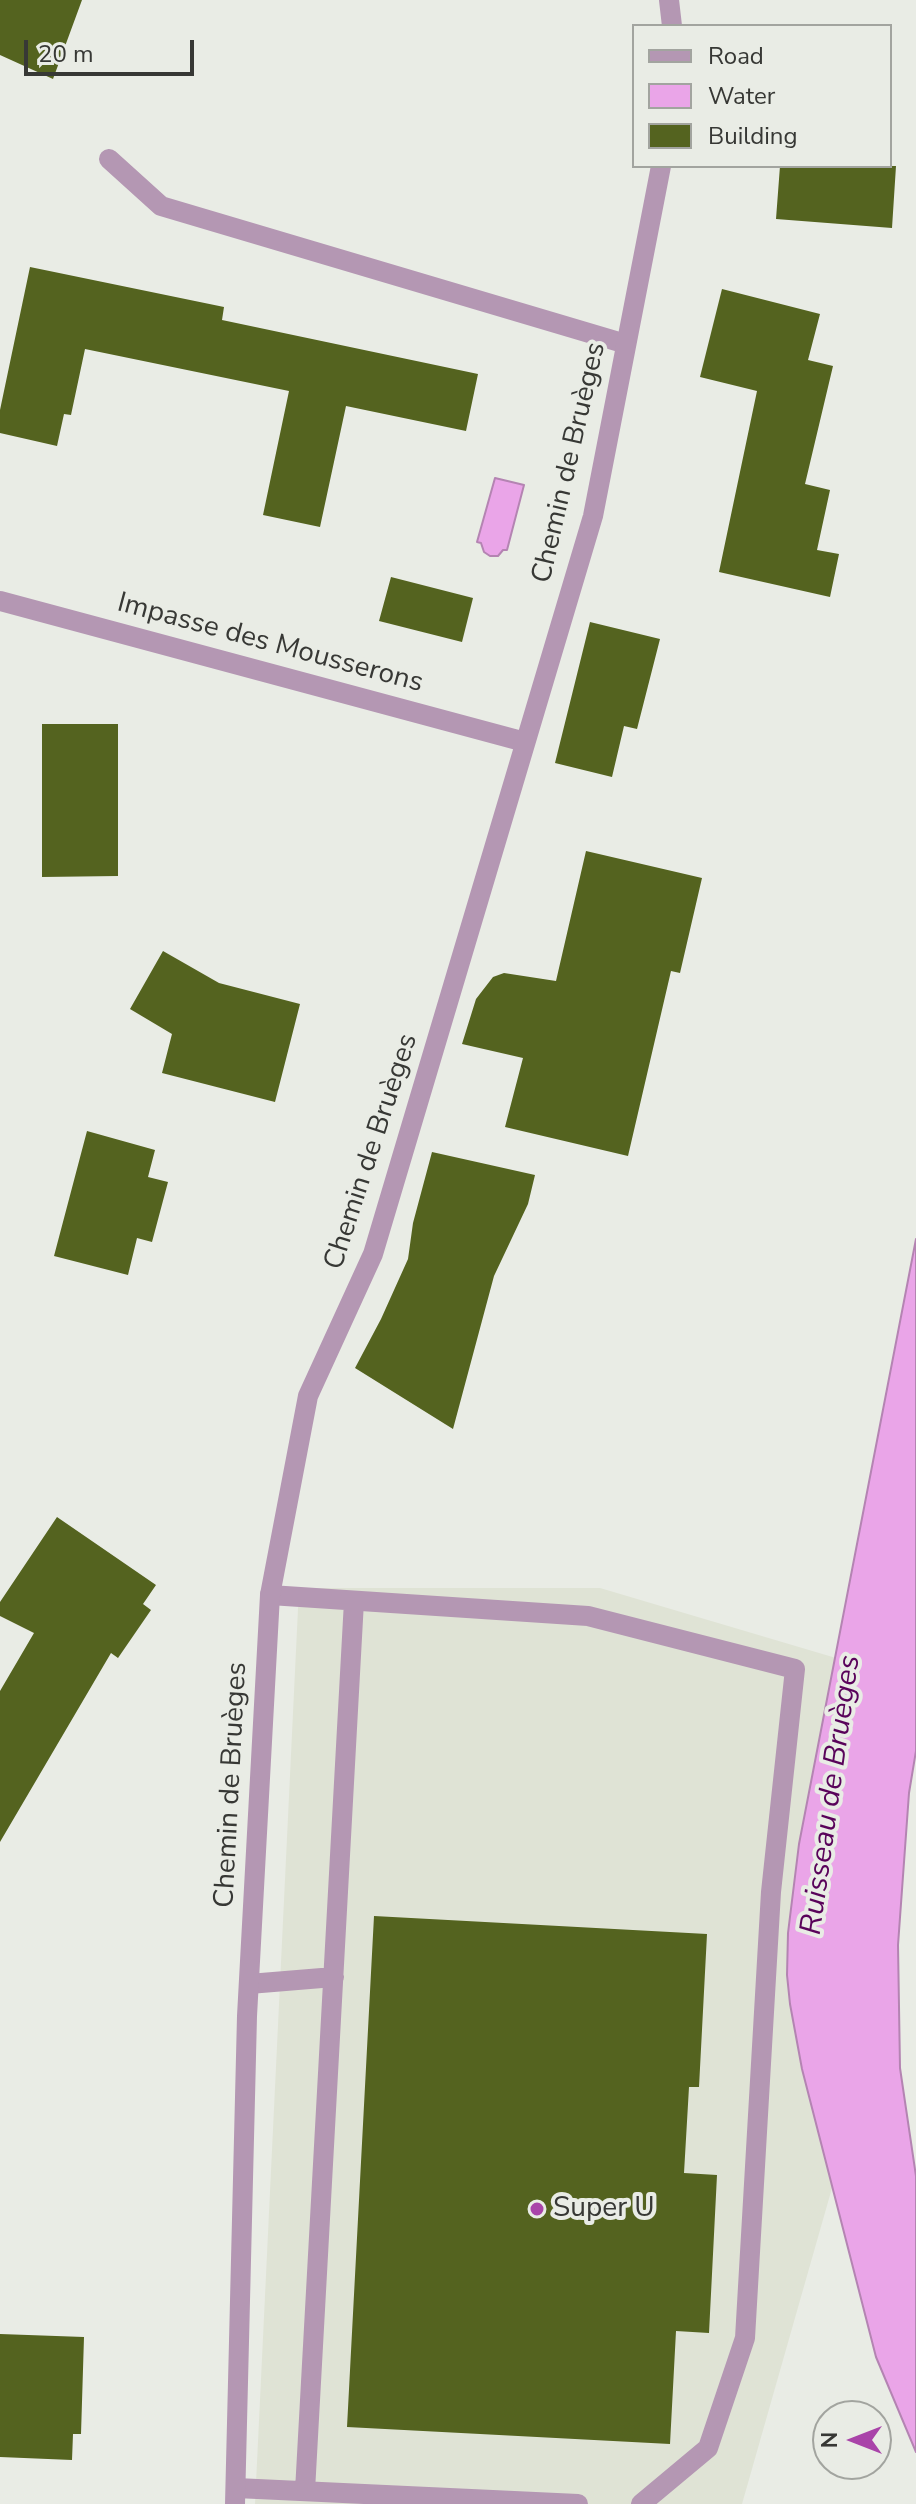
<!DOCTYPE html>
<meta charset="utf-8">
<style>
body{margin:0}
#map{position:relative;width:916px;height:2504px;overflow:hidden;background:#e9ece5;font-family:"Nunito Sans",sans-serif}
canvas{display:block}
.legend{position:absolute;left:632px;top:24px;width:260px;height:144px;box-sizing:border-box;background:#e9ece5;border:2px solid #a2a49f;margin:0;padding:10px 14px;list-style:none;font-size:24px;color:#373835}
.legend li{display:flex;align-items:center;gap:16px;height:40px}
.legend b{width:40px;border:2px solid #a2a49f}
.north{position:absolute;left:812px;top:2400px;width:80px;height:80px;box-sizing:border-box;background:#e9ece5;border:2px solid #a2a49f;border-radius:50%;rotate:270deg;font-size:22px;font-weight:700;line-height:32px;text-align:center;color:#373835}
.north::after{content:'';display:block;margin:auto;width:28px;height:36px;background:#a944a9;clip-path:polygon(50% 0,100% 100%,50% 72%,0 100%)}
.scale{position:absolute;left:24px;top:40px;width:170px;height:36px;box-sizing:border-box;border:4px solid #373835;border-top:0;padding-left:10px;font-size:24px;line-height:28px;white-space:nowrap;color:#373835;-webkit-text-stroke:6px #e9ece5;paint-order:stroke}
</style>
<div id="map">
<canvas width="916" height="2504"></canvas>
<ul class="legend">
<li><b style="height:10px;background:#b497b3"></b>Road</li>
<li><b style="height:22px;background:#eaa5e8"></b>Water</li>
<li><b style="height:22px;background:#54631f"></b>Building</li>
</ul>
<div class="north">N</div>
<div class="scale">20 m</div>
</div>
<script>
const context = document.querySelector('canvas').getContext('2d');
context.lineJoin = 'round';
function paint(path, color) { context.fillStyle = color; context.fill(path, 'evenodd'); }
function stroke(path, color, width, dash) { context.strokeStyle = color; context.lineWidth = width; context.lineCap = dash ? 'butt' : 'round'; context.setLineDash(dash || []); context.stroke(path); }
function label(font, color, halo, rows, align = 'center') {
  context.font = font + ' "Nunito Sans",sans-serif'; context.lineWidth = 8; context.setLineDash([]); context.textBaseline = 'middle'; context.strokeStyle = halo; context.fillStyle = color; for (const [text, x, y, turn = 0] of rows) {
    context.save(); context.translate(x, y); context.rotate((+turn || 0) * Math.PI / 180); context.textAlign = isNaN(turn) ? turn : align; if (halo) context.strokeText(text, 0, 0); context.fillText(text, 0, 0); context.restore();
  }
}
const built = new Path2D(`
 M 299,1588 L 600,1588 L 836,1658 L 799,1844 L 788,1933 L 787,1975 L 790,2004 L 802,2069 L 832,2188 L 742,2504 L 255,2504 Z`);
const water = new Path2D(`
 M 495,478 L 524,485 L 507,550 L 503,550 L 498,556 L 490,556 L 484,552 L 481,543 L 477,542 Z
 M 916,1239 L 916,1751 L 909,1793 L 898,1945 L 900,2068 L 916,2176 L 916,2452 L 876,2357 L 802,2069 L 790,2004 L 787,1975 L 788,1933 L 799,1844 Z`);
const building = new Path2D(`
 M 0,0 L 82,0 L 53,79 L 0,55 Z
 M 780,166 L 896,166 L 892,228 L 776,219 Z
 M 30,267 L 224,307 L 222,320 L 478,374 L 466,431 L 346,406 L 320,527 L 263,515 L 289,391 L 85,349 L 71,415 L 64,414 L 57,446 L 0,433 L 0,410 Z
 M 722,289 L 820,314 L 808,360 L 833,366 L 805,484 L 830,490 L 817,550 L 839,554 L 830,597 L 719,572 L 757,391 L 700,377 Z
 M 391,577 L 473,598 L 462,642 L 379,621 Z
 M 590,622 L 660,639 L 637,729 L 624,726 L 612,777 L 555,763 Z
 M 42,724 L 118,724 L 118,876 L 42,877 Z
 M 586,851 L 702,878 L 680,973 L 671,971 L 628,1156 L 505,1127 L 523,1058 L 462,1044 L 476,999 L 493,977 L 504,973 L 556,981 Z
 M 163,951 L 219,983 L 300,1004 L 275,1102 L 162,1073 L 172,1034 L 130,1009 Z
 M 87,1131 L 155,1150 L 148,1177 L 168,1182 L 152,1242 L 137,1238 L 128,1275 L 54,1256 Z
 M 432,1152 L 535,1175 L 528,1204 L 494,1276 L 453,1429 L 355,1368 L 381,1319 L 408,1259 L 413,1223 Z
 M 57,1517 L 156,1585 L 143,1604 L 151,1610 L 118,1658 L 111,1653 L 0,1842 L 0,1691 L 34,1633 L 0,1616 L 0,1602 Z
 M 374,1916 L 707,1934 L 699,2087 L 689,2087 L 684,2173 L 717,2175 L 709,2333 L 676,2331 L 670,2444 L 347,2427 Z
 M 0,2334 L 84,2337 L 81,2434 L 73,2434 L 72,2460 L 0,2457 Z`);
const service = new Path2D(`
 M 109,159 L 161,206 L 626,344
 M 270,1595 L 588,1616 L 795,1669 L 771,1892 L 745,2338 L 708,2448 L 641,2504
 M 249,1984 L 334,1977
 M 236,2488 L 578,2504
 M 305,2491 L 354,1601`);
const minor = new Path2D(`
 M 669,0 L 672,26
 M 0,601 L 525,742
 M 235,2504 L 247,2016 L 270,1595 L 308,1396 L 373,1254 L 593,516 L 661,166`);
const markers = [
 [537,2209,8,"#a944a9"]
];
const streetNames = [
 ["Chemin de Bruèges",570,463,-77],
 ["Impasse des Mousserons",270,644,15],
 ["Chemin de Bruèges",372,1152,-72],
 ["Chemin de Bruèges",232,1785,-87]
];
const poiNames = [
 ["Super U",553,2209]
];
const waterNames = [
 ["Ruisseau de Bruèges",832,1795,-82]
];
paint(built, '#dfe3d5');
paint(water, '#eaa5e8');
stroke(water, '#b484b2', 2);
paint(building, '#54631f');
stroke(service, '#b497b3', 20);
stroke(minor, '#b497b3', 20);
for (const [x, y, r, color] of markers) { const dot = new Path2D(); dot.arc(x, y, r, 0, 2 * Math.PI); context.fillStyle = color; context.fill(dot); stroke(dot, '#e9ece5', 3); }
label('28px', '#373835', '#e9ece5', streetNames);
label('28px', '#373835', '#e9ece5', poiNames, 'left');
label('italic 30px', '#59035a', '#e9ece5', waterNames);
</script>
